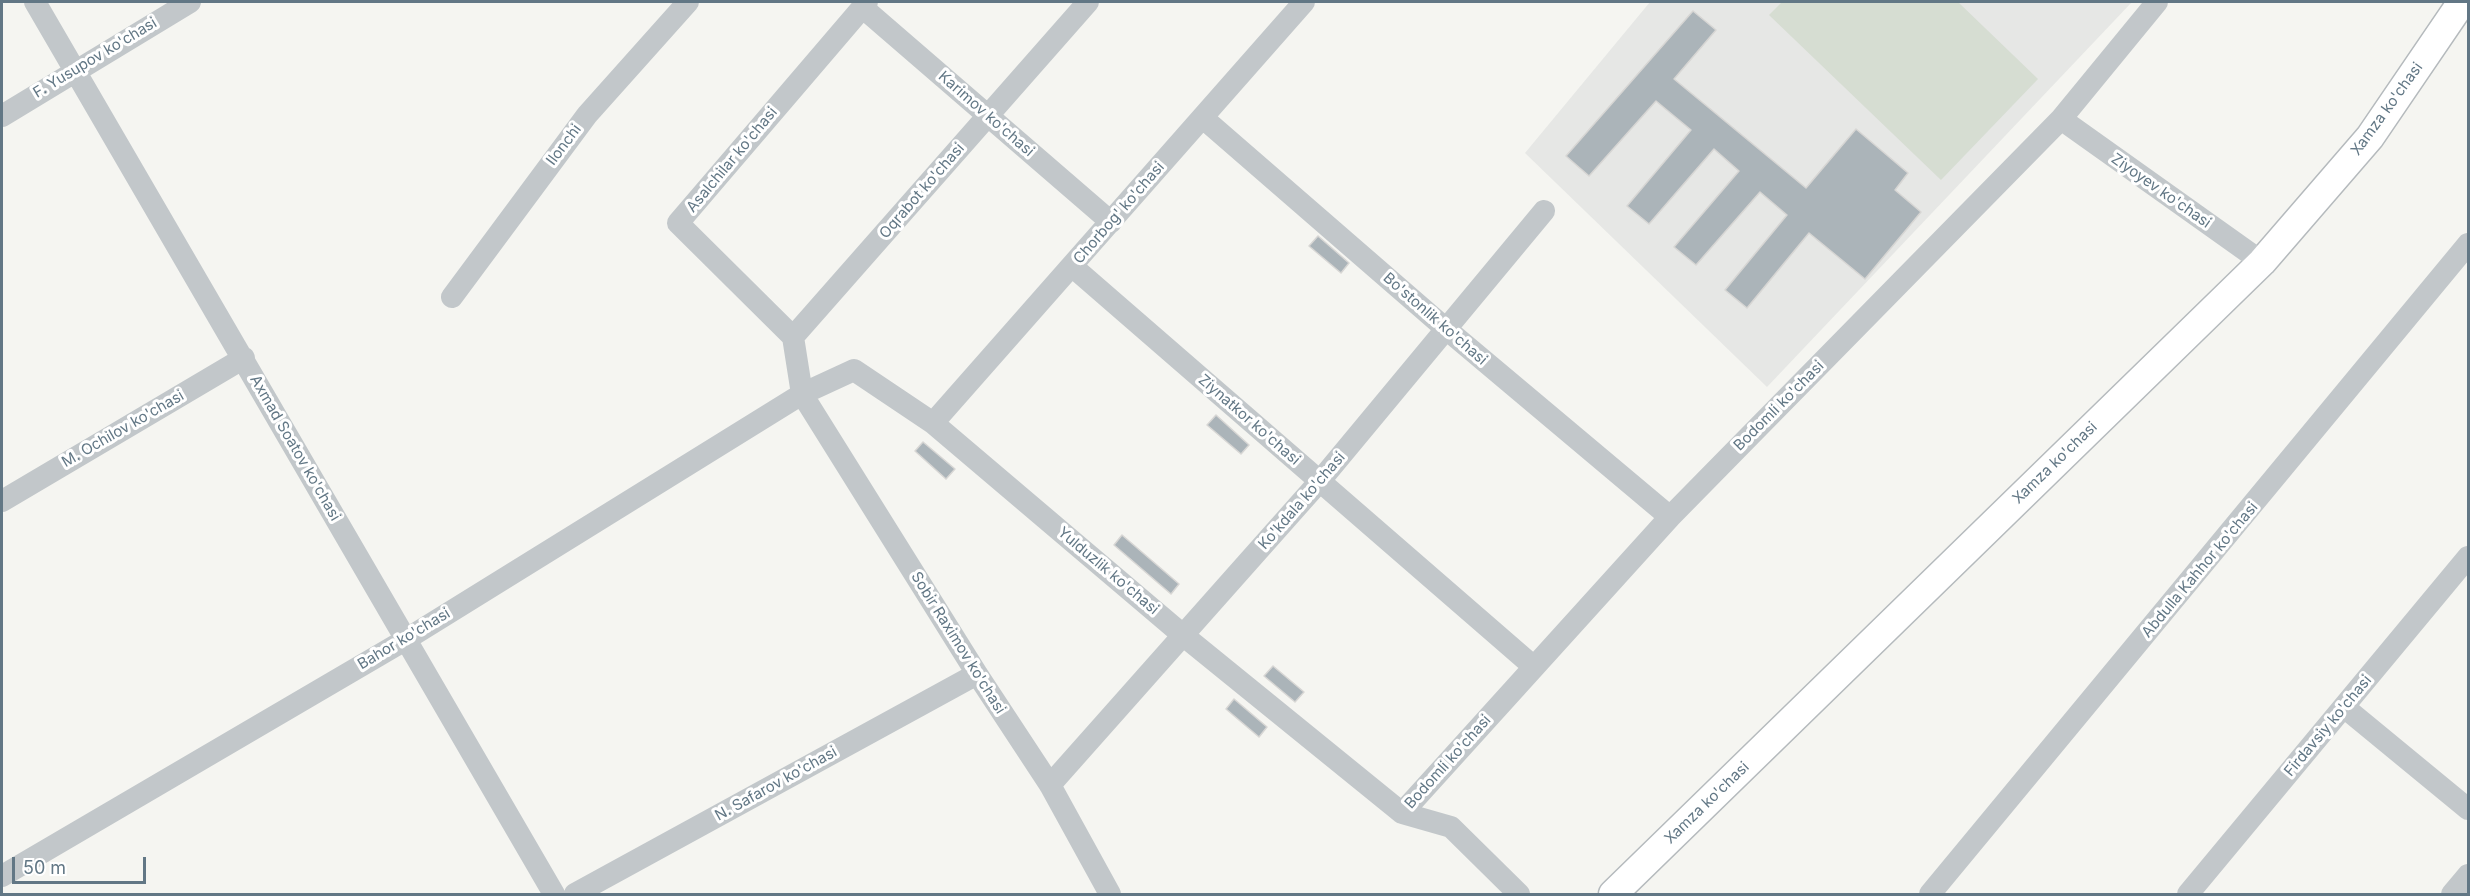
<!DOCTYPE html>
<style>
body{margin:0}
#map{position:relative;width:2470px;height:896px;overflow:hidden;background:#f5f5f1;font-family:Inter,sans-serif}
canvas{display:block}
.frame{position:absolute;inset:0;border:3px solid #627785;pointer-events:none}
.scale{position:absolute;left:12px;top:857px;width:134px;height:27px;box-sizing:border-box;border:3px solid #627785;border-top:0;padding-left:8px;font-size:18px;line-height:21px;white-space:nowrap;color:#627785;-webkit-text-stroke:4px #fff;paint-order:stroke}
</style>
<div id="map">
<canvas width="2470" height="896"></canvas>
<div class="frame"></div>
<div class="scale">50 m</div>
</div>
<script>
const context = document.querySelector('canvas').getContext('2d');
context.lineJoin = 'round';
function paint(path, color) { context.fillStyle = color; context.fill(path, 'evenodd'); }
function stroke(path, color, width, dash) { context.strokeStyle = color; context.lineWidth = width; context.lineCap = dash ? 'butt' : 'round'; context.setLineDash(dash || []); context.stroke(path); }
function label(font, color, halo, rows, align = 'center') {
  context.font = font + ' Inter,sans-serif'; context.lineWidth = 6; context.setLineDash([]); context.textBaseline = 'middle'; context.strokeStyle = halo; context.fillStyle = color; for (const [text, x, y, turn = 0] of rows) {
    context.save(); context.translate(x, y); context.rotate((+turn || 0) * Math.PI / 180); context.textAlign = isNaN(turn) ? turn : align; if (halo) context.strokeText(text, 0, 0); context.fillText(text, 0, 0); context.restore();
  }
}
const built = new Path2D(`
 M 1650,2 L 2132,2 L 1767,387 L 1525,153 Z`);
const green = new Path2D(`
 M 1782,2 L 1958,2 L 2038,79 L 1941,180 L 1769,15 Z`);
const building = new Path2D(`
 M 1693,11 L 1716,30 L 1674,79 L 1806,188 L 1856,129 L 1908,173 L 1895,190 L 1921,212 L 1865,279 L 1809,233 L 1747,308 L 1725,290 L 1787,215 L 1760,192 L 1696,265 L 1674,247 L 1739,171 L 1714,149 L 1649,224 L 1627,206 L 1691,130 L 1656,101 L 1589,176 L 1566,156 Z
 M 1318,236 L 1349,263 L 1341,273 L 1309,246 Z
 M 1216,415 L 1249,445 L 1241,454 L 1207,425 Z
 M 923,442 L 955,469 L 946,479 L 915,451 Z
 M 1122,535 L 1179,584 L 1171,594 L 1114,545 Z
 M 1273,666 L 1304,692 L 1295,702 L 1264,676 Z
 M 1234,699 L 1267,727 L 1259,737 L 1226,709 Z`);
const minor = new Path2D(`
 M 35,2 L 554,894
 M 1088,2 L 793,337 L 802,394 L 977,674 L 1050,785 L 1110,894
 M 862,7 L 1111,222
 M 2,116 L 190,2
 M 1203,118 L 1445,328 L 1670,517
 M 2061,119 L 2262,262
 M 1073,267 L 1534,667
 M 452,297 L 587,115 L 688,2
 M 793,337 L 678,223 L 867,2
 M 933,423 L 1304,2
 M 2,501 L 244,358
 M 2344,707 L 2468,809
 M 1050,785 L 1319,482 L 1544,211
 M 1402,813 L 1670,517 L 2061,119 L 2157,2
 M 2,876 L 405,640 L 802,394 L 854,370 L 933,423 L 1184,636 L 1402,813 L 1451,827 L 1519,894
 M 575,894 L 977,674
 M 1930,894 L 2468,244
 M 2188,894 L 2468,557
 M 2452,894 L 2468,875`);
const major = new Path2D(`
 M 1613,894 L 2262,262 L 2370,137 L 2462,2`);
const streetNames = [
 ["F. Yusupov ko'chasi",95,58,-31],
 ["Xamza ko'chasi",2387,109,-54],
 ["Karimov ko'chasi",986,114,41],
 ["Ilonchi",564,145,-53],
 ["Asalchilar ko'chasi",732,160,-50],
 ["Oqrabot ko'chasi",922,191,-49],
 ["Ziyoyev ko'chasi",2161,191,35],
 ["Chorbog' ko'chasi",1119,213,-49],
 ["Bo'stonlik ko'chasi",1435,319,41],
 ["Bodomli ko'chasi",1779,406,-45],
 ["Ziynatkor ko'chasi",1249,420,41],
 ["M. Ochilov ko'chasi",123,429,-30],
 ["Axmad Soatov ko'chasi",295,448,60],
 ["Xamza ko'chasi",2055,463,-44],
 ["Ko'kdala ko'chasi",1302,501,-49],
 ["Abdulla Kahhor ko'chasi",2200,570,-50],
 ["Yulduzlik ko'chasi",1108,571,40],
 ["Bahor ko'chasi",404,639,-31],
 ["Sobir Raximov ko'chasi",958,643,58],
 ["Firdavsiy ko'chasi",2328,726,-50],
 ["Bodomli ko'chasi",1448,762,-48],
 ["N. Safarov ko'chasi",776,784,-29],
 ["Xamza ko'chasi",1707,803,-44]
];
paint(built, '#e6e7e5');
paint(green, '#d6ddd2');
paint(building, '#abb4b9');
stroke(building, '#d7d6d4', 1.5);
stroke(major, '#b5babd', 31);
stroke(minor, '#c2c7ca', 22);
stroke(major, '#fff', 28);
label('15px', '#627785', '#fff', streetNames);
</script>
